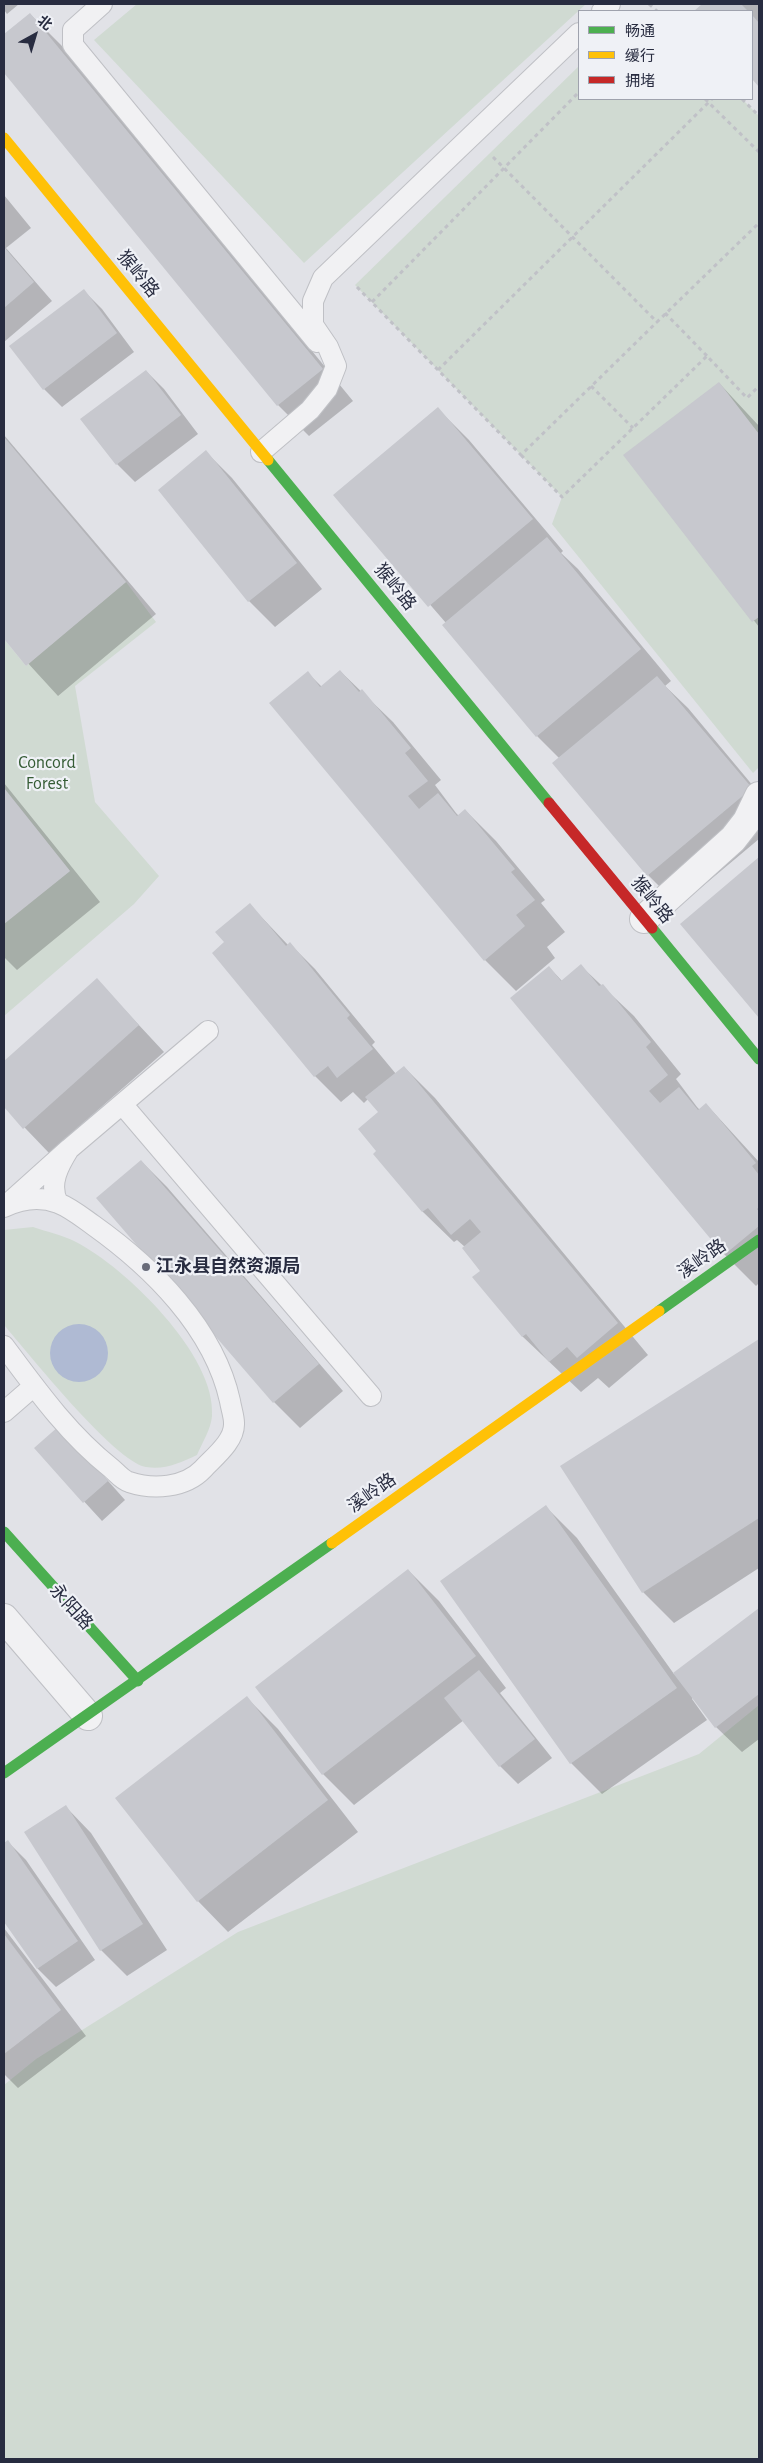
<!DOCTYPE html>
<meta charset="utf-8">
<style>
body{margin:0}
#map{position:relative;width:763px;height:2463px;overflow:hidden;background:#e1e2e7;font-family:"Alegreya Sans","Noto Sans SC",sans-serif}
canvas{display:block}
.frame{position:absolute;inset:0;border:5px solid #282c40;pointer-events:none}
.legend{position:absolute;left:578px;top:10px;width:175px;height:90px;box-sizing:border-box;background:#eff1f6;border:1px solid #9fa2ad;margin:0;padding:6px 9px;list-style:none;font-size:15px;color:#282c40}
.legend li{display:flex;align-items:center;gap:10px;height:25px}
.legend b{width:25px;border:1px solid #9fa2ad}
.north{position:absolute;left:10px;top:10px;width:50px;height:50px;-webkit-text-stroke:4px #eff1f6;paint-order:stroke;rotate:39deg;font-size:14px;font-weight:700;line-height:20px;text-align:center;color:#282c40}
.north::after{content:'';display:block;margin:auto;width:18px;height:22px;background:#282c40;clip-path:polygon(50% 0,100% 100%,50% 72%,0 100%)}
</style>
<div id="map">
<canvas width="763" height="2463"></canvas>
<div class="frame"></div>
<ul class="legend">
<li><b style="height:6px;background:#4caf50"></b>畅通</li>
<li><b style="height:6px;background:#ffc107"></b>缓行</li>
<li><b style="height:6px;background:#c62828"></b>拥堵</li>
</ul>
<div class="north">北</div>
</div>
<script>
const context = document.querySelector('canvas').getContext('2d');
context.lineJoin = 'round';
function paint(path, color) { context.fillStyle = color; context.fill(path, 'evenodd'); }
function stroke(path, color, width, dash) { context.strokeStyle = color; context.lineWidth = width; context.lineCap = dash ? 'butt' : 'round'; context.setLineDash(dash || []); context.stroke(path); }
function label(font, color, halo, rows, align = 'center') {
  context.font = font + ' "Alegreya Sans","Noto Sans SC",sans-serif'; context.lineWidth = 4.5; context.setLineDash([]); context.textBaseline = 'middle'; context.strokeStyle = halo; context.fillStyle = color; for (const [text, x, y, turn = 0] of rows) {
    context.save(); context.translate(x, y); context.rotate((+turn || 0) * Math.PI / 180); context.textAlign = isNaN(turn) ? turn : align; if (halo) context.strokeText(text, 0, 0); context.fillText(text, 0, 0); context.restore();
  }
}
const green = new Path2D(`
 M 137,4 L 586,4 L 304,263 L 94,40 Z
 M 579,66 L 579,99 L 742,99 L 759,116 L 759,767 L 753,773 L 552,524 L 562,497 L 355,285 Z
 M 126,582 L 156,622 L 75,686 L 95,802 L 159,876 L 134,904 L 4,1016 L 4,924 L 70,871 L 4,788 L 4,639 L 26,666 Z
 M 33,1227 C 47,1232 63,1235 76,1242 C 125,1267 217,1356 212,1416 C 211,1429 202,1443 197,1455 C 180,1463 165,1470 146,1467 C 115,1462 28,1353 4,1325 L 4,1230 Z
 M 759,1705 L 759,2459 L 4,2459 L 4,2085 L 36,2059 L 238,1932 L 699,1754 Z`);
const water = new Path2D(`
 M50 1353a29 29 0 1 1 58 0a29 29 0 1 1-58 0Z`);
const shadow = new Path2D(`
 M 4,4 L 19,4 L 7,14 L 4,10 Z
 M 703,4 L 759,4 L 759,85 L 752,77 L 752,11 L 696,11 Z
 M 30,14 L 61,45 L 353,401 L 309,436 L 278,405 L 4,71 L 4,36 Z
 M 4,195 L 31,228 L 6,248 L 52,301 L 4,342 Z
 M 84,291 L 102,309 L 134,352 L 62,407 L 44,389 Z
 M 146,371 L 164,389 L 198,434 L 135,482 L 117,464 Z
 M 719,383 L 759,426 L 759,627 L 625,455 Z
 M 438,409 L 469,440 L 563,551 L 561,553 L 578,569 L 671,681 L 665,686 L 688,708 L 759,793 L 759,839 L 679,906 L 648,875 L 554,763 L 560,759 L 537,736 L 443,625 L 446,623 L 335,495 Z
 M 4,435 L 156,614 L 58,696 L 4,637 Z
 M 206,452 L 232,478 L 322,589 L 275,627 L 249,601 L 159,490 Z
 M 340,671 L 393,722 L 441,780 L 435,785 L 456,813 L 459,816 L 465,810 L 496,841 L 545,900 L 541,903 L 565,932 L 547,947 L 555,958 L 516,991 L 485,960 L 308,673 L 322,687 Z
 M 4,783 L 100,902 L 17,970 L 4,957 Z
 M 759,859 L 759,1016 L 681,924 Z
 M 250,905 L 288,945 L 290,944 L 315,969 L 375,1042 L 372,1045 L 396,1074 L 404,1067 L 435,1098 L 648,1355 L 609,1388 L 598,1378 L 581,1392 L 522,1336 L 465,1247 L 457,1240 L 454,1242 L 423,1212 L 375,1154 L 378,1151 L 379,1112 L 368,1099 L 364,1103 L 353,1092 L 341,1102 L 315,1076 L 213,953 L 226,943 Z
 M 581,966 L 634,1016 L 681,1074 L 676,1079 L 697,1107 L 700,1110 L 706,1104 L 759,1162 L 759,1283 L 756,1286 L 725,1255 L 549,967 L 562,981 Z
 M 97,980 L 164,1052 L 49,1153 L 4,1106 L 4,1063 Z
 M 141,1161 L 167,1187 L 343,1391 L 300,1428 L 274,1402 L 98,1199 Z
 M 759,1341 L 759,1568 L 674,1623 L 643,1592 L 562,1467 Z
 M 77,1446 L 125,1500 L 102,1521 L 36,1449 Z
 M 546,1507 L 577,1538 L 674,1674 L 759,1610 L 759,1739 L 742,1752 L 716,1727 L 693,1697 L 692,1699 L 707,1720 L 602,1794 L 571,1763 Z
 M 408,1570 L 439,1601 L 506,1688 L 500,1693 L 552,1758 L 518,1784 L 500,1766 L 464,1720 L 354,1805 L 323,1774 L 257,1687 Z
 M 247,1698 L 278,1729 L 358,1832 L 228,1932 L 198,1901 Z
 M 66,1807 L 91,1833 L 167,1950 L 127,1976 L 101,1950 Z
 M 8,1842 L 26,1860 L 95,1960 L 56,1987 L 38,1969 L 4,1919 L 4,1845 Z
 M 4,1928 L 86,2036 L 18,2088 L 4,2074 Z`);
const building = new Path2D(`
 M 702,4 L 741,4 L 748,11 L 694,11 Z
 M 30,13 L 323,369 L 277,406 L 4,73 L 4,34 Z
 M 752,15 L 759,23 L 759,87 L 752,79 Z
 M 4,247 L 34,282 L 4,308 Z
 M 84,289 L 117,333 L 43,390 L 9,346 Z
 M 146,370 L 181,415 L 116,465 L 80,419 Z
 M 719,382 L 759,434 L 759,617 L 752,622 L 623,455 Z
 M 438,407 L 533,519 L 428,607 L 333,495 Z
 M 4,437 L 126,582 L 26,666 L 4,639 Z
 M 206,450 L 297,563 L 248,602 L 158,490 Z
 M 547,537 L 641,649 L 536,737 L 442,625 Z
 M 340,670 L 359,692 L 362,689 L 411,748 L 405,753 L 428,781 L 408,796 L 419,809 L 438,793 L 457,816 L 465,809 L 515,869 L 511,872 L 535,900 L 516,915 L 525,926 L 484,961 L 269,703 L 308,671 L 320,687 Z
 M 657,676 L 752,788 L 647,876 L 552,763 Z
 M 4,788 L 70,871 L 4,924 Z
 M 759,857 L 759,1018 L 680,924 Z
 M 250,903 L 286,946 L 290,942 L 350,1015 L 347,1018 L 373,1049 L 337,1078 L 328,1066 L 314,1077 L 212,953 L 224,942 L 215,932 Z
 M 581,964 L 599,986 L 603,984 L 651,1042 L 646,1047 L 668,1075 L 649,1091 L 660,1103 L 679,1087 L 698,1110 L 706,1103 L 756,1163 L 752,1166 L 759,1175 L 759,1207 L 757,1209 L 759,1212 L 759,1226 L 724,1255 L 510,998 L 549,966 L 561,981 Z
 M 97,978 L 139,1025 L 23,1129 L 4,1107 L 4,1061 Z
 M 404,1066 L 618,1323 L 577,1358 L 567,1347 L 549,1362 L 526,1334 L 522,1337 L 472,1277 L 480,1271 L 462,1248 L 481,1232 L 470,1219 L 451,1235 L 428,1208 L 422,1212 L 373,1154 L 376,1151 L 358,1129 L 378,1112 L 365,1097 Z
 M 141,1160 L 319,1364 L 273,1403 L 96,1198 Z
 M 759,1339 L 759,1518 L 642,1593 L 560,1466 Z
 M 59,1426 L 108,1481 L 83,1503 L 34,1448 Z
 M 546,1505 L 677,1688 L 570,1764 L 440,1581 Z
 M 408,1569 L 476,1656 L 322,1775 L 255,1687 Z
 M 759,1608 L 759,1694 L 715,1728 L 673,1673 Z
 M 479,1670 L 535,1739 L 499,1767 L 444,1698 Z
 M 247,1696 L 328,1800 L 197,1902 L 115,1798 Z
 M 66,1805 L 143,1924 L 100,1951 L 24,1832 Z
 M 8,1840 L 78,1941 L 37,1969 L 4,1922 L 4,1843 Z
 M 4,1934 L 61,2010 L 4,2054 Z`);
const path = new Path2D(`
 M 649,4 L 657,11
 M 705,99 L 759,152
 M 742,99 L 759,116
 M 493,157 L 657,322 L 759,223
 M 357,287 L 521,455 L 657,322
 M 372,302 L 579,92
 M 665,313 L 707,356
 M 438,370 L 712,99
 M 591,386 L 633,428
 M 521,455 L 562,497 L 707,356 L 747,398 L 759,386`);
const lane = new Path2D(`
 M 102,4 L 73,30 L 73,45 L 317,342
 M 602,11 L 610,4
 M 261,452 L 310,410 L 327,389 L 336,366 L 328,347 L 313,325 L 313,301 L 323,278 L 579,33
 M 122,1104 L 371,1396
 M 69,1149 L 208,1031
 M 10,1202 L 69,1149 C 59,1165 48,1184 58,1203
 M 4,1207 C 21,1199 40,1196 58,1203 C 71,1208 83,1218 93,1225 C 152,1267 214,1328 230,1401 C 231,1408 234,1416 234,1423 C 235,1441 214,1457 203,1469 C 185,1488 153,1490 129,1482 C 122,1480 116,1472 111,1468 C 68,1434 36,1389 4,1346
 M 4,1412 L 34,1386`);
const street = new Path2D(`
 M 644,919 L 733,839 L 747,821 L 759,796
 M 4,1618 L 88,1716`);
const fast = new Path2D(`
 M 268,460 L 549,803
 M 652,928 L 759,1059
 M 659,1311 L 759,1240
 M 4,1532 L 138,1681
 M 4,1773 L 332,1543`);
const slow = new Path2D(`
 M 4,138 L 268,460
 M 332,1543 L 659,1311`);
const jam = new Path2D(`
 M 549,803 L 652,928`);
const markers = [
 [146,1267,5,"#696c7a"]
];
const streetNames = [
 ["猴岭路",138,274,51],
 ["猴岭路",395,587,51],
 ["猴岭路",652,900,51],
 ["溪岭路",702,1259,-35],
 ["溪岭路",372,1493,-35],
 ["永阳路",71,1607,48]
];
const parkNames = [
 ["Concord",47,763],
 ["Forest",47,784]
];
const poiNames = [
 ["江永县自然资源局",156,1267]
];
paint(green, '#d0dad2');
paint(water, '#afbad3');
paint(shadow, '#0003');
paint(building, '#c7c8ce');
stroke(lane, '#bfc0c5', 22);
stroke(street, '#bfc0c5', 30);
stroke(path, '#c0c1c7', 3, [4, 4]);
stroke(lane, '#f1f1f3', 20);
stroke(street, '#f1f1f3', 28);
stroke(fast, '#4caf50', 11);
stroke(slow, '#ffc107', 11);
stroke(jam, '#c62828', 11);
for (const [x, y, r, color] of markers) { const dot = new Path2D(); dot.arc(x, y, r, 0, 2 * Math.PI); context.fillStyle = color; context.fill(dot); stroke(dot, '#eff1f6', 2); }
label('18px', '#282c40', '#eff1f6', streetNames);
label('18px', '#355c35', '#eff1f6', parkNames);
label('bold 18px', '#282c40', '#eff1f6', poiNames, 'left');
</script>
